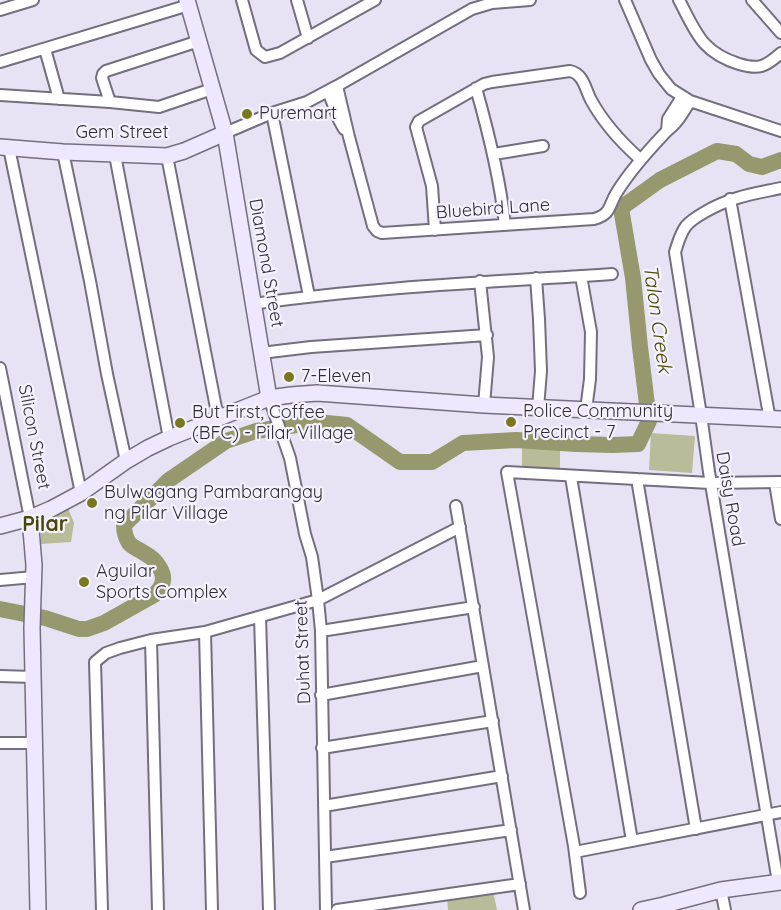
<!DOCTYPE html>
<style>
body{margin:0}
canvas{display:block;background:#e8e3f4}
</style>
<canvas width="781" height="910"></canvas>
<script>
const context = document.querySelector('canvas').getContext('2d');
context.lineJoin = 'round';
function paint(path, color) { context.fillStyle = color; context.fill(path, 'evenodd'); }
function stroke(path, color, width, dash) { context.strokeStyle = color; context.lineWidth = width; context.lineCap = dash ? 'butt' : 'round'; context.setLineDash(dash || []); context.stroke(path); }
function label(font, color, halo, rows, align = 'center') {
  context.font = font + ' Quicksand,sans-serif'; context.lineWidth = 4.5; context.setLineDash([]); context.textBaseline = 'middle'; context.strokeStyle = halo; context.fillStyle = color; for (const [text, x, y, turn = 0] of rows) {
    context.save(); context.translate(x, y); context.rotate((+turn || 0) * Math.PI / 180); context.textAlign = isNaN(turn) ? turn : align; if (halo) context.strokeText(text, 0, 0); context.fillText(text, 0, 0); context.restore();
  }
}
const green = new Path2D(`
 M 651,433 L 695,436 L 692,473 L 649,470 Z
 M 522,447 L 560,448 L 560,468 L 522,467 Z
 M 68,508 L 74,523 L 71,542 L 41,544 L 40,523 Z
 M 493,891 L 497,910 L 448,910 L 447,898 Z`);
const river = new Path2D(`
 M 0,609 L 45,618 L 79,629 L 87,629 L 104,623 L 154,595 C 154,595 160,589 160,588 C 169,575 156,559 144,553 C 139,549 133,548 129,543 C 125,537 124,531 124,525 L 169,480 L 226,441 L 256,431 L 317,422 L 347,425 L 400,462 L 432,462 L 463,443 L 516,440 L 576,444 L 613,445 L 638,444 L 649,421 L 640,347 L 633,278 L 621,208 L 660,180 L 717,151 L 736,154 L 749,164 L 762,167 L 781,160`);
const street = new Path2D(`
 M 242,0 L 256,50 L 265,57 L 280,53 L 375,0
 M 297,0 L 308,38
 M 625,0 L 651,60 L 659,74 L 671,89 L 690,101 L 781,131
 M 679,0 C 696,32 701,52 739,64 C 759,70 765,67 781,53
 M 752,0 L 781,33
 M 0,10 L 33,0
 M 45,49 L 59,99
 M 0,62 L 189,5
 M 337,86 L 349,137 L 373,226 L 377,231 L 382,233 L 594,219 C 612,214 608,206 617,192 C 630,171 647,152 664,134 C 668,129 674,126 677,121 C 682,115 686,108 690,101
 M 476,88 C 489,134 500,178 505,225
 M 328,91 L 339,120 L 344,129
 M 0,95 L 110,102 L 159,107 L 212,89
 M 110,102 L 102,78 L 103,74 L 106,71 L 199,41
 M 272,113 L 309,296
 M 667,131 L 668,119 L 682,97
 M 225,133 L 272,113 L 307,102 L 337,86 L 472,9 L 492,3 L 530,0
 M 9,148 L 81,493
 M 63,152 L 90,281 L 107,374 L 126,461
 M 494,154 L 543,146
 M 115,155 L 169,438
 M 167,156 L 218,418
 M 730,199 L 770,420
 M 435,230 L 432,186 L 416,127 L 419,121 L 484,84 L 492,82 L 570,71 C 584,74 585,89 591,100 C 603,122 622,143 640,159
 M 581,276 L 591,332 L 590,379 L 586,410
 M 536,278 L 539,319 L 541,371 L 538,408
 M 480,281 L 488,357 L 484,405
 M 253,304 C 372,287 492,282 612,274
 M 261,353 L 311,347 L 487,335
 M 0,368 L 30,518
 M 269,398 L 290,458 L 305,534 L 312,557 L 318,600 L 321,631 L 326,910
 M 571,477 L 632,841
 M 637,479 L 696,829
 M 775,483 L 781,519
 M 456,506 L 524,910
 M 0,580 L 34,577
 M 260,617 L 269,910
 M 321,631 L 474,607
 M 205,632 L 212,910
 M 151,640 L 158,910
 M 0,676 L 33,677
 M 321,695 L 483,666
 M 0,743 L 35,743
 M 322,748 L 493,721
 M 324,806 L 502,776
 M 575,852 L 781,812
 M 325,857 L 511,830
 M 778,882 L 709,472 L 701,415 L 675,252 C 678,243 680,234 686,226 C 691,220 698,216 705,212 C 730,197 753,194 781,188
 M 721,890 L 725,910
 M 580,893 L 574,846 L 507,472 L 710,483 L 781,482
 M 102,910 L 95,662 L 106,653 L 120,648 L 151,640 L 205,632 L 318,600 L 460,527
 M 337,910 L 520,884`);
const secondary = new Path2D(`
 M 187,0 L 225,133 L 269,398
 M 0,147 L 63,152 L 167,156 L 184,151 L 225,133
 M 30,518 L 34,565 L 32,628 L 38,910
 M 0,526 L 30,518 L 51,509 L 81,493 L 126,461 L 148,448 L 169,438 L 269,398 L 291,395 L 317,393 L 484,405 L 781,419
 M 641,910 L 664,905 L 721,890 L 781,882`);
const markers = [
 [247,114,6,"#78781f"],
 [289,377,6,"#78781f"],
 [511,422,6,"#78781f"],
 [180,423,6,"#78781f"],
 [92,503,6,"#78781f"],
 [84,582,6,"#78781f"]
];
const poiNames = [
 ["Puremart",259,114],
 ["7-Eleven",301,377],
 ["Police Community",523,412],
 ["Precinct - 7",523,433],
 ["But First, Coffee",192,413],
 ["(BFC) - Pilar Village",192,434],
 ["Bulwagang Pambarangay",104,493],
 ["ng Pilar Village",104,514],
 ["Aguilar",96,572],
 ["Sports Complex",96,593]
];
const streetNames = [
 ["Gem Street",122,133],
 ["Bluebird Lane",493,209,-4],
 ["Diamond Street",266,263,80],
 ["Silicon Street",34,437,79],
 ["Daisy Road",730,499,80],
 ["Duhat Street",303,652,-92]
];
const waterNames = [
 ["Talon Creek",657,319,82]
];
const quarterNames = [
 ["Pilar",45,525]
];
paint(green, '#babb98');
stroke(river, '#97986e', 16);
stroke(street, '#746f7e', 14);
stroke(secondary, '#746f7e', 18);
stroke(street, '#fff', 10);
stroke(secondary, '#efe7fd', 15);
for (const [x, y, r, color] of markers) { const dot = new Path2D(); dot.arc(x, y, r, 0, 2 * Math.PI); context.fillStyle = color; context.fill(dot); stroke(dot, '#f5f1fe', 2); }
label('18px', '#302e34', '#f5f1fe', poiNames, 'left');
label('18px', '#302e34', '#f5f1fe', streetNames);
label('italic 20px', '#4b4b00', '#f5f1fe', waterNames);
label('bold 21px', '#494808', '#f5f1fe', quarterNames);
</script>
